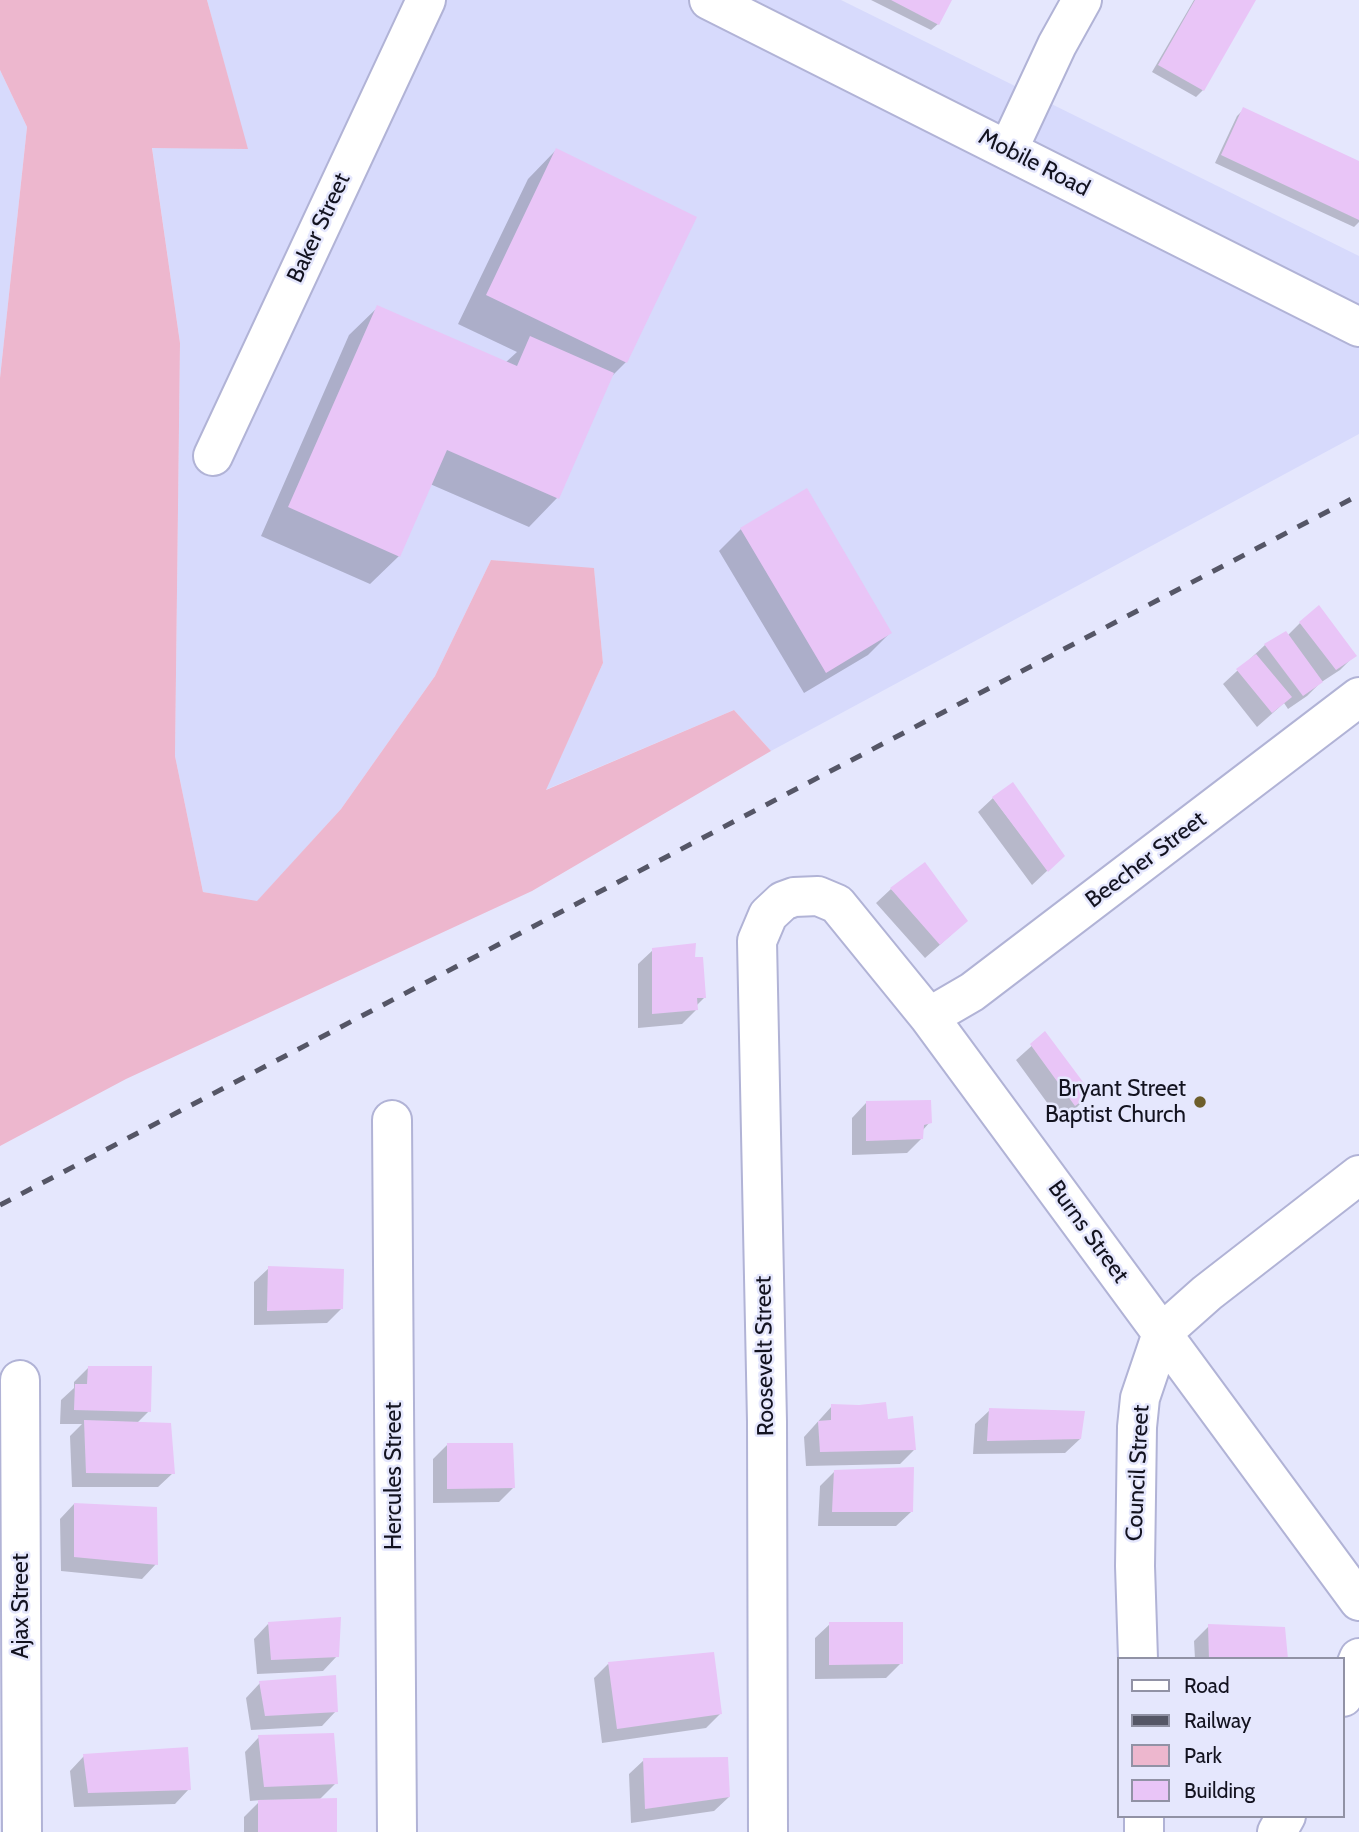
<!DOCTYPE html>
<style>
body{margin:0}
#map{position:relative;width:1359px;height:1832px;overflow:hidden;background:#e5e7fd;font-family:Cabin,sans-serif}
canvas{display:block}
.legend{position:absolute;left:1117px;top:1657px;width:228px;height:161px;box-sizing:border-box;background:#e5e7fd;border:2px solid #9192a5;margin:0;padding:9px 12px;list-style:none;font-size:21px;color:#131320}
.legend li{display:flex;align-items:center;gap:14px;height:35px}
.legend b{width:35px;border:2px solid #9192a5}
</style>
<div id="map">
<canvas width="1359" height="1832"></canvas>
<ul class="legend">
<li><b style="height:9px;background:#fff"></b>Road</li>
<li><b style="height:9px;background:#555666"></b>Railway</li>
<li><b style="height:19px;background:#edb7ce"></b>Park</li>
<li><b style="height:19px;background:#e9c5f7"></b>Building</li>
</ul>
</div>
<script>
const context = document.querySelector('canvas').getContext('2d');
context.lineJoin = 'round';
function paint(path, color) { context.fillStyle = color; context.fill(path, 'evenodd'); }
function stroke(path, color, width, dash) { context.strokeStyle = color; context.lineWidth = width; context.lineCap = dash ? 'butt' : 'round'; context.setLineDash(dash || []); context.stroke(path); }
function label(font, color, halo, rows, align = 'center') {
  context.font = font + ' Cabin,sans-serif'; context.lineWidth = 5; context.setLineDash([]); context.textBaseline = 'middle'; context.strokeStyle = halo; context.fillStyle = color; for (const [text, x, y, turn = 0] of rows) {
    context.save(); context.translate(x, y); context.rotate((+turn || 0) * Math.PI / 180); context.textAlign = isNaN(turn) ? turn : align; if (halo) context.strokeText(text, 0, 0); context.fillText(text, 0, 0); context.restore();
  }
}
const built = new Path2D(`
 M 207,0 L 841,0 L 1359,256 L 1359,434 L 771,751 L 734,710 L 545,790 L 603,663 L 594,569 L 491,560 L 435,676 L 341,809 L 257,902 L 203,892 L 175,756 L 180,343 L 152,147 L 247,149 Z
 M 0,70 L 27,127 L 0,378 Z`);
const green = new Path2D(`
 M 0,0 L 207,0 L 248,149 L 152,148 L 180,343 L 175,756 L 203,892 L 257,901 L 341,809 L 435,676 L 491,560 L 594,568 L 603,663 L 546,790 L 734,710 L 771,751 L 532,891 L 126,1079 L 0,1146 L 0,378 L 27,127 L 0,70 Z`);
const shadow = new Path2D(`
 M 871,0 L 950,0 L 938,24 L 931,30 Z
 M 1194,0 L 1254,0 L 1203,90 L 1196,97 L 1152,72 Z
 M 1244,109 L 1359,163 L 1359,222 L 1354,227 L 1215,163 L 1237,116 Z
 M 556,150 L 626,362 L 609,379 L 557,498 L 529,527 L 430,484 L 399,556 L 370,584 L 261,536 L 349,335 L 378,307 L 505,363 L 517,352 L 458,324 L 528,179 Z
 M 741,529 L 890,633 L 868,655 L 804,693 L 719,551 Z
 M 1300,623 L 1354,656 L 1340,670 L 1320,683 L 1307,696 L 1288,709 L 1284,703 L 1257,727 L 1223,684 L 1265,645 L 1287,636 Z
 M 993,798 L 1048,870 L 1032,885 L 978,812 Z
 M 891,889 L 951,935 L 925,958 L 876,903 Z
 M 653,950 L 704,998 L 696,1006 L 696,1010 L 682,1024 L 638,1028 L 638,964 Z
 M 1045,1034 L 1090,1094 L 1076,1108 L 1059,1119 L 1016,1060 Z
 M 866,1103 L 930,1122 L 922,1131 L 922,1138 L 907,1153 L 852,1155 L 852,1118 Z
 M 269,1268 L 342,1308 L 327,1323 L 254,1325 L 254,1282 Z
 M 89,1367 L 149,1411 L 137,1423 L 173,1473 L 158,1487 L 72,1487 L 70,1436 L 82,1424 L 60,1424 L 61,1400 L 74,1388 L 74,1382 Z
 M 832,1406 L 886,1421 L 914,1450 L 900,1464 L 806,1466 L 804,1437 Z
 M 990,1410 L 1080,1439 L 1065,1453 L 973,1454 L 975,1424 Z
 M 448,1444 L 514,1487 L 499,1502 L 433,1503 L 433,1459 Z
 M 835,1471 L 911,1512 L 896,1526 L 818,1526 L 820,1486 Z
 M 74,1504 L 156,1564 L 142,1579 L 61,1571 L 60,1519 Z
 M 268,1624 L 337,1656 L 323,1671 L 257,1674 L 254,1639 Z
 M 830,1624 L 901,1663 L 886,1678 L 815,1679 L 815,1638 Z
 M 1209,1626 L 1286,1659 L 1195,1659 L 1194,1641 Z
 M 608,1664 L 720,1714 L 706,1728 L 602,1743 L 594,1678 Z
 M 260,1683 L 336,1711 L 322,1726 L 251,1730 L 246,1698 Z
 M 259,1737 L 336,1783 L 319,1800 L 335,1832 L 244,1832 L 244,1817 L 261,1800 L 250,1801 L 245,1752 Z
 M 84,1756 L 189,1789 L 175,1804 L 74,1807 L 70,1771 Z
 M 644,1760 L 729,1797 L 714,1811 L 631,1823 L 629,1774 Z`);
const building = new Path2D(`
 M 891,0 L 952,0 L 939,25 Z
 M 1195,0 L 1256,0 L 1204,91 L 1158,65 Z
 M 1243,107 L 1359,161 L 1359,220 L 1221,155 Z
 M 556,148 L 697,217 L 627,363 L 486,295 Z
 M 377,305 L 517,366 L 530,336 L 614,373 L 559,499 L 447,450 L 400,557 L 288,507 Z
 M 807,488 L 892,633 L 826,673 L 740,528 Z
 M 1319,605 L 1357,656 L 1336,670 L 1299,622 Z
 M 1286,631 L 1323,682 L 1303,696 L 1264,644 Z
 M 1256,654 L 1292,697 L 1272,713 L 1236,669 Z
 M 1013,782 L 1065,856 L 1048,872 L 992,797 Z
 M 925,862 L 968,921 L 940,945 L 890,888 Z
 M 696,943 L 695,957 L 703,957 L 706,998 L 697,998 L 698,1010 L 652,1014 L 652,948 Z
 M 1045,1031 L 1092,1094 L 1075,1106 L 1030,1044 Z
 M 931,1100 L 932,1123 L 924,1125 L 923,1139 L 866,1141 L 866,1101 Z
 M 268,1266 L 344,1269 L 343,1309 L 267,1311 Z
 M 88,1366 L 152,1366 L 151,1412 L 74,1410 L 75,1384 L 87,1384 Z
 M 886,1402 L 888,1419 L 913,1416 L 916,1450 L 820,1452 L 818,1421 L 831,1420 L 831,1404 L 859,1405 Z
 M 989,1408 L 1085,1411 L 1081,1439 L 987,1441 Z
 M 84,1420 L 171,1423 L 175,1474 L 86,1473 Z
 M 447,1443 L 513,1443 L 515,1488 L 447,1489 Z
 M 914,1467 L 913,1512 L 832,1512 L 834,1470 Z
 M 74,1503 L 157,1507 L 158,1565 L 74,1557 Z
 M 341,1617 L 339,1657 L 271,1660 L 268,1622 Z
 M 829,1622 L 903,1622 L 903,1664 L 829,1665 Z
 M 1208,1624 L 1285,1627 L 1288,1659 L 1209,1659 Z
 M 714,1652 L 722,1714 L 617,1729 L 608,1662 Z
 M 336,1675 L 338,1712 L 265,1716 L 259,1681 Z
 M 334,1733 L 338,1784 L 264,1787 L 258,1735 Z
 M 188,1747 L 191,1790 L 88,1793 L 83,1754 Z
 M 728,1757 L 730,1797 L 645,1809 L 643,1758 Z
 M 337,1798 L 337,1832 L 258,1832 L 258,1800 Z`);
const minor = new Path2D(`
 M 1008,150 L 1057,45 L 1082,0
 M 213,456 L 426,0
 M 929,1017 L 972,992 L 1359,697
 M 392,1120 L 397,1832
 M 20,1380 L 22,1832
 M 1138,1659 L 1135,1566 L 1137,1427 L 1140,1398 L 1162,1333 L 1207,1293 L 1359,1175
 M 1343,1697 L 1359,1658
 M 768,1832 L 767,1421 L 757,941 L 768,915 L 783,901 L 794,897 L 818,896 L 837,904 L 929,1017 L 1359,1601
 M 1144,1832 L 1144,1816
 M 1277,1832 L 1286,1816`);
const tertiary = new Path2D(`
 M 709,0 L 1359,327`);
const rail = new Path2D(`
 M 0,1205 L 1359,495`);
const markers = [
 [1200,1102,7,"#6d5e2b"]
];
const streetNames = [
 ["Mobile Road",1034,163,27],
 ["Baker Street",319,228,-65],
 ["Beecher Street",1146,860,-37],
 ["Burns Street",1088,1232,54],
 ["Roosevelt Street",765,1356,-91],
 ["Council Street",1138,1473,-87],
 ["Hercules Street",394,1476,-90],
 ["Ajax Street",21,1606,-90]
];
const poiNames = [
 ["Bryant Street",1186,1089],
 ["Baptist Church",1186,1115]
];
paint(built, '#d7dafc');
paint(green, '#edb7ce');
paint(shadow, '#0003');
paint(building, '#e9c5f7');
stroke(minor, '#b1b3d6', 42);
stroke(tertiary, '#b1b3d6', 42);
stroke(minor, '#fff', 38);
stroke(tertiary, '#fff', 38);
stroke(rail, '#555666', 5, [12, 12]);
for (const [x, y, r, color] of markers) { const dot = new Path2D(); dot.arc(x, y, r, 0, 2 * Math.PI); context.fillStyle = color; context.fill(dot); stroke(dot, '#e5e7fd', 2.5); }
label('23px', '#131320', '#e5e7fd', streetNames);
label('23px', '#131320', '#e5e7fd', poiNames, 'right');
</script>
